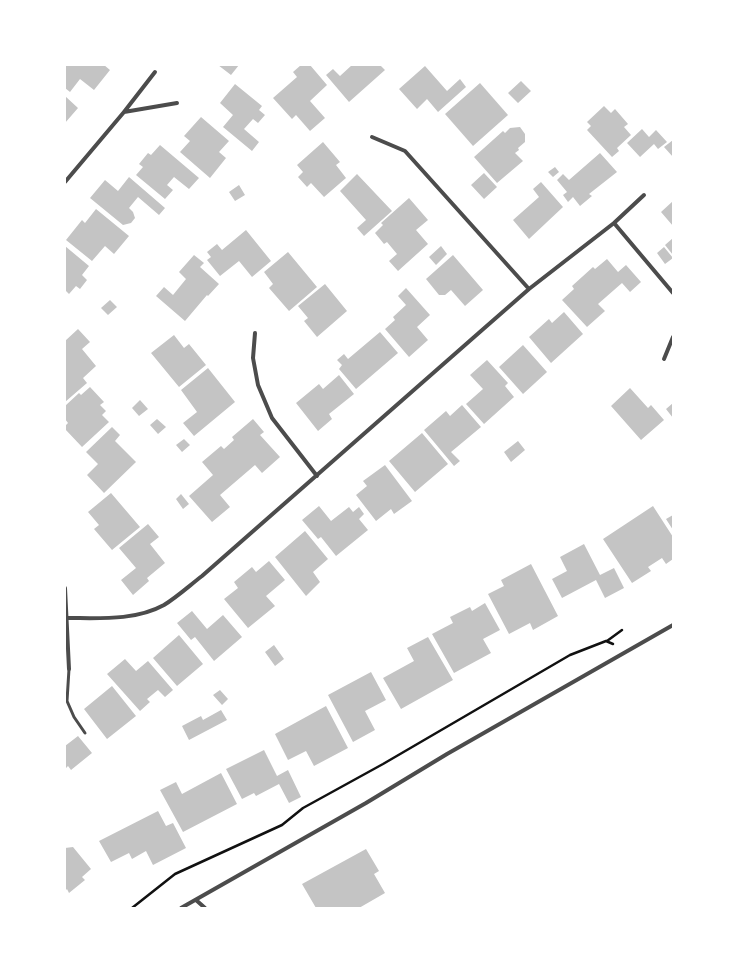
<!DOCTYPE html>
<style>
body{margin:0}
#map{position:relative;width:738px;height:973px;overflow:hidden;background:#fff;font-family:"Nunito Sans",sans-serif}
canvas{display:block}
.frame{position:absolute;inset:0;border:66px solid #fff;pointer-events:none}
</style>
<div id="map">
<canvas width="738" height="973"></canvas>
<div class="frame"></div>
</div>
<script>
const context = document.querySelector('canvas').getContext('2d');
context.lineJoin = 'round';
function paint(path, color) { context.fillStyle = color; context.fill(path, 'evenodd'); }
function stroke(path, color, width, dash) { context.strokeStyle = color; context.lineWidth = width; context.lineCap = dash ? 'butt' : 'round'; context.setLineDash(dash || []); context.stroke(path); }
const building = new Path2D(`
 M 65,65 L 104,65 L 110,70 L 94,90 L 80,79 L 70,92 L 65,88 Z
 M 218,65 L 239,65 L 231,75 Z
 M 301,65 L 310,65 L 327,85 L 310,101 L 325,118 L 310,131 L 296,115 L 292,119 L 273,98 L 297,77 L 293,72 Z
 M 352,65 L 380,65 L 385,70 L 349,102 L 326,75 L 333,69 L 340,76 Z
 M 425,66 L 447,91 L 460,79 L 466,87 L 438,112 L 427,99 L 417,109 L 399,89 Z
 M 521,81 L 531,91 L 518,103 L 508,93 Z
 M 480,83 L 508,115 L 473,146 L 445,114 Z
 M 235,84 L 262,106 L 259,110 L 265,115 L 258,123 L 253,119 L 244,129 L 259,142 L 252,151 L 223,127 L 233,115 L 220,103 Z
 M 65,96 L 78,108 L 65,123 Z
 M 604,106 L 611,113 L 615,109 L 628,124 L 624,127 L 631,135 L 617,148 L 619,151 L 612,157 L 587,130 L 591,126 L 587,122 Z
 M 201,117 L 229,141 L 219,152 L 226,158 L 210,178 L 180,152 L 190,141 L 184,136 Z
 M 520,127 L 525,134 L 525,142 L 518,148 L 519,150 L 515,153 L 523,161 L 497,183 L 474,157 L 503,131 L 505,133 L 510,128 Z
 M 642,129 L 649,137 L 656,130 L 667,142 L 658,149 L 654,144 L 640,157 L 627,143 Z
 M 673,140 L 673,157 L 664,147 Z
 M 323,142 L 340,162 L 336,165 L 346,178 L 324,197 L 311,183 L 307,187 L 298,177 L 303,172 L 297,165 Z
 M 160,145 L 199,178 L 189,189 L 174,177 L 167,185 L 173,190 L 165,199 L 136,175 L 143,167 L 139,164 L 148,153 L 151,155 Z
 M 600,153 L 617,172 L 589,194 L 592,196 L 580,206 L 573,197 L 568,202 L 563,195 L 567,192 L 557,180 L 563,174 L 569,180 Z
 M 555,167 L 559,172 L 553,177 L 548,172 Z
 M 484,173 L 497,187 L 484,199 L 471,185 Z
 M 357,174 L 392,211 L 364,236 L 357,228 L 366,220 L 340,191 Z
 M 129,177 L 165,208 L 159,215 L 138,197 L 129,208 L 133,212 L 135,218 L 131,223 L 123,225 L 90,198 L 105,180 L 118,191 Z
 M 541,182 L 563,207 L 529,239 L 513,220 L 539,197 L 533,189 Z
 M 239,185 L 245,195 L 235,201 L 229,192 Z
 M 409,198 L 428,220 L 416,230 L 428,244 L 398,271 L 389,261 L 397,254 L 387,242 L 384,244 L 375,233 L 383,225 L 381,223 Z
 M 673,201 L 673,226 L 661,212 Z
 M 96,209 L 129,236 L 114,254 L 105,246 L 92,261 L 66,240 L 82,220 L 85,223 Z
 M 246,230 L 271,261 L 252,277 L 239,261 L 220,276 L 207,260 L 211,257 L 207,252 L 217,244 L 222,250 Z
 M 673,238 L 673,255 L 665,245 Z
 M 65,246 L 89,266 L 82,275 L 87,280 L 80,289 L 76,286 L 69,294 L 65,290 Z
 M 441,246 L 447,254 L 436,265 L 429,257 Z
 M 664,247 L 673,258 L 665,264 L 657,253 Z
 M 288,252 L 317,287 L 289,311 L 269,288 L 273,284 L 264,272 Z
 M 194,255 L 204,263 L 200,267 L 219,284 L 208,296 L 207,295 L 185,321 L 156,296 L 164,287 L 173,295 L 186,279 L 179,272 Z
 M 453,255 L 483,290 L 465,306 L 451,290 L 445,295 L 439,295 L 426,279 Z
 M 607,259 L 618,272 L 626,265 L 641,282 L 630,292 L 622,283 L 598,304 L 605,311 L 587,327 L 562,300 L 574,289 L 572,286 L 593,267 L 595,269 Z
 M 325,284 L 347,311 L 317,337 L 304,321 L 308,318 L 298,306 Z
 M 406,288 L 430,315 L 417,327 L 428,340 L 409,357 L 385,329 L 395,320 L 393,317 L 406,305 L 398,296 Z
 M 110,300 L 117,307 L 108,315 L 101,308 Z
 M 564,312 L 583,334 L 551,363 L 529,337 L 549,319 L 552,323 Z
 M 78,329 L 90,342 L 82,349 L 96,366 L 83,378 L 87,383 L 65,402 L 65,341 Z
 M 380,332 L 398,353 L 356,389 L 339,369 L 342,365 L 337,360 L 344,354 L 348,359 Z
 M 174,335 L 184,348 L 189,344 L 206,365 L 179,387 L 151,353 Z
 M 523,345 L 547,372 L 523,394 L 499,367 Z
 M 487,360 L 508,383 L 505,386 L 514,397 L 484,424 L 466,404 L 483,389 L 470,375 Z
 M 208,368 L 235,402 L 194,436 L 183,423 L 197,412 L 181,390 Z
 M 339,375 L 354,394 L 329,414 L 332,419 L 318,431 L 296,403 L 319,384 L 323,389 Z
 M 90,387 L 104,402 L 100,405 L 106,411 L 102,415 L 109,422 L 82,447 L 65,429 L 65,426 L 68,423 L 65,419 L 65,406 L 79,393 L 81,395 Z
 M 630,388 L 648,408 L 651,405 L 664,420 L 641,440 L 611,406 Z
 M 140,400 L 148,409 L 139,416 L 132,408 Z
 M 673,403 L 673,418 L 666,409 Z
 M 462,405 L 481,427 L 451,452 L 460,461 L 454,466 L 424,430 L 446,411 L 450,416 Z
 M 157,419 L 166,427 L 158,434 L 150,425 Z
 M 253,419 L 264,432 L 260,435 L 280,457 L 262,473 L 255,465 L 220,495 L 230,507 L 212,522 L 189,496 L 213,475 L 202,462 L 221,446 L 224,449 L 234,440 L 232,437 Z
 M 112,427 L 120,435 L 115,441 L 136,462 L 104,493 L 87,475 L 98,464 L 86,452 Z
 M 422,433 L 448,464 L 415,492 L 389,461 Z
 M 184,439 L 190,445 L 182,452 L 176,445 Z
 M 518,441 L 525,450 L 511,462 L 504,452 Z
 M 385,465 L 412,501 L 394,514 L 391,509 L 376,521 L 356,495 L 367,486 L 363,481 Z
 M 111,493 L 140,527 L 112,550 L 94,529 L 99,525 L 88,512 Z
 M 181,494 L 189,504 L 183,509 L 176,499 Z
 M 319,506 L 331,521 L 349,507 L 353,512 L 359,507 L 364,514 L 359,519 L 368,530 L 336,556 L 321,537 L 318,539 L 302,520 Z
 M 653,506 L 673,537 L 673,559 L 666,564 L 662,558 L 648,567 L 651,571 L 632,583 L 603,539 Z
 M 673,515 L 673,530 L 666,519 Z
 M 148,524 L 159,537 L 150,544 L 165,563 L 147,578 L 149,581 L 133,595 L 121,580 L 136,568 L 119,548 Z
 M 305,531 L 328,559 L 313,572 L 320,582 L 306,596 L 275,557 Z
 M 584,544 L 600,575 L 614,568 L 624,588 L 605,598 L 596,580 L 562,598 L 552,579 L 567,571 L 560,557 Z
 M 269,561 L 285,580 L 266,596 L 275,606 L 248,628 L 224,599 L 238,588 L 234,582 L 252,567 L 256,572 Z
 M 531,564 L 558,616 L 533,630 L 530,623 L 509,634 L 488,594 L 504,586 L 501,580 Z
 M 485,603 L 500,630 L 483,639 L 491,653 L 454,673 L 432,634 L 453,623 L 450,617 L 470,607 L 472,611 Z
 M 192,611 L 207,629 L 223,615 L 242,637 L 214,661 L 195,637 L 191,640 L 177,623 Z
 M 179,635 L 203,664 L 177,686 L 153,658 Z
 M 428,637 L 453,680 L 401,709 L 383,678 L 414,661 L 407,648 Z
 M 274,645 L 284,659 L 275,666 L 265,652 Z
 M 125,659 L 136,671 L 148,661 L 173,690 L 165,697 L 158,690 L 147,699 L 150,702 L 140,711 L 107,674 Z
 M 371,672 L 386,700 L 365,711 L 375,730 L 353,742 L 328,695 Z
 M 112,686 L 136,716 L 107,739 L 84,709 Z
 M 220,690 L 228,699 L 222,705 L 213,695 Z
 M 326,706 L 348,748 L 314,766 L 306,751 L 288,760 L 275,734 Z
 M 221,710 L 227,720 L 189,740 L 182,726 L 201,716 L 203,720 Z
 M 78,736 L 92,753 L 71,770 L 68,766 L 65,769 L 65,746 Z
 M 264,750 L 277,776 L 288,770 L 301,797 L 289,803 L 279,784 L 256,796 L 254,793 L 242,799 L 226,769 Z
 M 221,773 L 237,804 L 183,832 L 160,790 L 176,782 L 182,794 Z
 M 158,811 L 166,826 L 173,823 L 186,848 L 153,865 L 146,851 L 132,859 L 129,853 L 111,862 L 99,841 Z
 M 73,847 L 91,869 L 82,877 L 85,880 L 69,893 L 67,889 L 65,891 L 65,848 Z
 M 366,849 L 379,871 L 374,874 L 385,893 L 359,908 L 316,908 L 302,884 Z`);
const path = new Path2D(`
 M 607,641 L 622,630
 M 132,908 L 175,874 L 282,825 L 303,808 L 383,764 L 570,655 L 606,641 L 613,644`);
const service = new Path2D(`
 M 69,669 L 67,701 L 74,717 L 85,733`);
const minor = new Path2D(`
 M 124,112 L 155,72
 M 372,137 L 405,151 L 529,289
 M 65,182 L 124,112 L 177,103
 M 614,223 L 673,293
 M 255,333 L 253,358 L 258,385 L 272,418 L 317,476
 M 664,359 L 673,337
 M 65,588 L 69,669
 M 66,618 C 99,618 135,621 164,605 C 177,597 189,586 202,576 L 481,331 L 529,289 L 614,223 L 644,195
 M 196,900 L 205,908
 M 181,908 L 366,803 L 447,754 L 673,625`);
paint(building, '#c4c4c4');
stroke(path, '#111', 2.5);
stroke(service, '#4c4c4c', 3);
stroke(minor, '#4c4c4c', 4);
</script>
